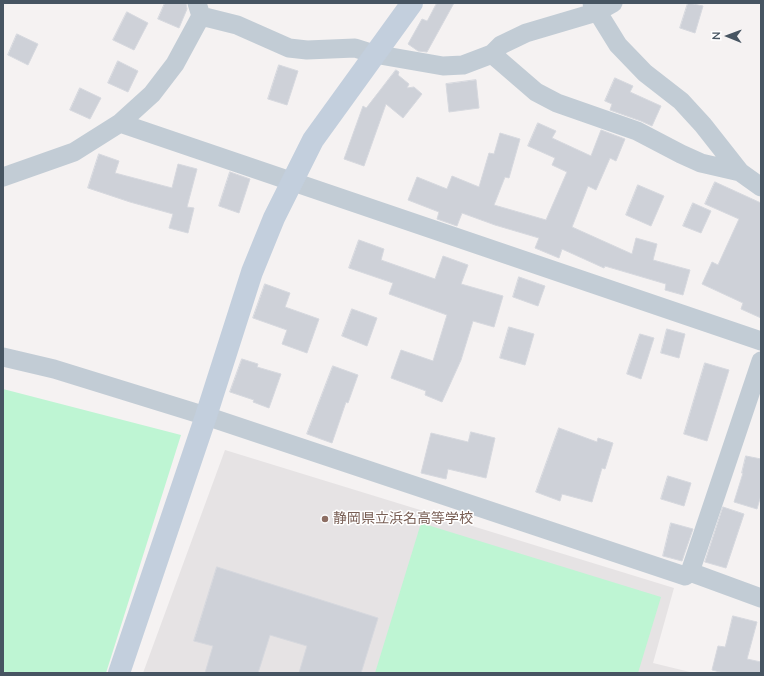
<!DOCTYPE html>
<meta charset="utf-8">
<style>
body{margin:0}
#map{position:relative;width:764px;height:676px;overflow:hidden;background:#f5f2f2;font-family:Mulish,sans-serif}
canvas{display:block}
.frame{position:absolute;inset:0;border:4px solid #475562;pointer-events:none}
.north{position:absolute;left:708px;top:16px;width:40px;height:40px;-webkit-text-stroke:3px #fff;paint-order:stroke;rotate:271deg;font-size:11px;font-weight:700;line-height:16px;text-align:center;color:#475562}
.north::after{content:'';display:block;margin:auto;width:14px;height:18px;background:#475562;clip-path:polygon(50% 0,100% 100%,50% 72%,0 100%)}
</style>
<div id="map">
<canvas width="764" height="676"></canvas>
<div class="frame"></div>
<div class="north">N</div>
</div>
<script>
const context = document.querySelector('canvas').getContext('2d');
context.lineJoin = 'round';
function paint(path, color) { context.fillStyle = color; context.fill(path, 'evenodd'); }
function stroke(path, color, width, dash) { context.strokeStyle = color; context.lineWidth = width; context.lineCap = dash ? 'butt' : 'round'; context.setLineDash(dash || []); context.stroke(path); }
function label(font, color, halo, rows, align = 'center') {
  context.font = font + ' Mulish,"Noto Sans JP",sans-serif'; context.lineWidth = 3; context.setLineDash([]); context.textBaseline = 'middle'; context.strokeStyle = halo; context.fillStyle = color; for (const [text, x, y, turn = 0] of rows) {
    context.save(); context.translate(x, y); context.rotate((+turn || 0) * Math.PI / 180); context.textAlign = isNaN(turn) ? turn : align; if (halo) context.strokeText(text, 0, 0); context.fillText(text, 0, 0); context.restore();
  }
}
const education = new Path2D(`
 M 225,450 L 674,588 L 653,663 L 694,673 L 143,673 Z`);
const green = new Path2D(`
 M 3,389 L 181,435 L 106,673 L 3,673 Z
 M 421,523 L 661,597 L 638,673 L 375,673 Z`);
const building = new Path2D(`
 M 165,3 L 186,3 L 187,9 L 179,28 L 158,19 Z
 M 437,3 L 454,3 L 427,52 L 418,51 L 408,44 L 422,19 L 427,21 Z
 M 688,3 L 703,6 L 695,33 L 680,28 Z
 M 127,12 L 148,23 L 134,50 L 113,40 Z
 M 17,34 L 38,44 L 28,65 L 8,55 Z
 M 118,61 L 138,71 L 128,92 L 108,83 Z
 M 279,65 L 298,71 L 287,105 L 268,99 Z
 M 396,70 L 399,72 L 398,75 L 409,84 L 407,88 L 414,87 L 422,94 L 403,118 L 386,104 L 364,166 L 344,159 L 363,106 L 366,108 Z
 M 615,78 L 633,86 L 630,92 L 661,106 L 652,126 L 641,121 L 610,110 L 612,104 L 605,101 Z
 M 476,80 L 479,108 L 449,112 L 446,84 Z
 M 80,88 L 101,98 L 90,119 L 70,110 Z
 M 538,123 L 556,131 L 552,138 L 591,156 L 601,130 L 625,139 L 616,161 L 610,158 L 596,190 L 588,186 L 572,227 L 632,254 L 636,238 L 657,244 L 653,260 L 690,270 L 683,295 L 665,290 L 666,284 L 605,266 L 604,268 L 562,249 L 559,258 L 535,248 L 539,238 L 495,225 L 462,213 L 457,226 L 437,219 L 439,212 L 408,200 L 417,177 L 447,189 L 452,176 L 479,187 L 489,153 L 494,154 L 500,133 L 520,139 L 509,178 L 505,177 L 494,205 L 546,220 L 567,172 L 552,165 L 555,158 L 528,146 Z
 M 99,154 L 119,161 L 115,173 L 172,188 L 178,164 L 197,169 L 187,207 L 194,208 L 188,233 L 169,228 L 173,214 L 130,202 L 88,188 Z
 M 230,172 L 250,179 L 239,213 L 219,206 Z
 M 715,182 L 761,203 L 761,318 L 741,309 L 743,303 L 702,284 L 712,262 L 718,265 L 739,219 L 705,204 Z
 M 638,185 L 664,196 L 651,226 L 626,215 Z
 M 693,203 L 711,211 L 701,233 L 683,226 Z
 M 359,240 L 384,249 L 381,260 L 435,279 L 443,256 L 468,265 L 461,284 L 503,296 L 494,327 L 473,321 L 461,360 L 442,402 L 425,395 L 426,391 L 391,378 L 401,350 L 433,361 L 447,315 L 389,294 L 393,283 L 349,268 Z
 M 519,277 L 545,286 L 538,306 L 513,297 Z
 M 265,284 L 290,293 L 285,307 L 319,319 L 307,353 L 282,344 L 287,330 L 253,318 Z
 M 352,309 L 377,318 L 367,346 L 342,336 Z
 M 509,327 L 534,334 L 525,365 L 500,358 Z
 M 667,329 L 685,334 L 679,358 L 661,353 Z
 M 640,334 L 654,338 L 641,379 L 627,374 Z
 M 242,359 L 258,364 L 257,367 L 281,374 L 269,408 L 253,402 L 254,400 L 230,392 Z
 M 705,363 L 729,370 L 707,441 L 684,434 Z
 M 333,366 L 358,375 L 348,403 L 346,402 L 332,443 L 307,434 Z
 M 559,428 L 597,442 L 598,438 L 613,443 L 605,469 L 602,468 L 592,502 L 562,494 L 560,501 L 536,492 Z
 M 471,432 L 495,438 L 486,478 L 448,469 L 446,479 L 421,473 L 431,433 L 468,442 Z
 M 746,456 L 761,459 L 761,495 L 757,509 L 734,502 L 743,473 L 742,473 Z
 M 668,476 L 691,483 L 684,506 L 661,499 Z
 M 723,507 L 744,514 L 726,568 L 705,562 Z
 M 671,523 L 693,529 L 682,561 L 663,556 Z
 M 217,567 L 378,618 L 361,673 L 299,673 L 307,646 L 270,635 L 258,673 L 205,673 L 213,646 L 194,641 Z
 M 733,616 L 757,622 L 747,659 L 761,662 L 761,673 L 724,673 L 712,670 L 718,646 L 725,647 Z`);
const street = new Path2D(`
 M 592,3 L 618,45 L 645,73 L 681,101 L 703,125 L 740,172 L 761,187
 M 201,16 L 237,25 L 289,48 L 307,50 L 355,48 L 374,54 L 443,66 L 463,65 L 492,54 L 501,45 L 526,33 L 597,12 L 613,3
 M 492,54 L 536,92 L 557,103 L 637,131 L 681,154 L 701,163 L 740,172
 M 120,123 L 761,341
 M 3,177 L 74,152 L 120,123 L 152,94 L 175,64 L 201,16 L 197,3
 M 3,357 L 54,369 L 206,416 L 685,576 L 690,572 L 761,598
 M 690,572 L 761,361`);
const secondary = new Path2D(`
 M 119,673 L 206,416 L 252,272 L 274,218 L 313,140 L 412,3`);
const markers = [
 [325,519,4,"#8d6e63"]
];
const educationNames = [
 ["静岡県立浜名高等学校",333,519]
];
paint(education, '#e6e3e4');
paint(green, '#bef5d3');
paint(building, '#ced1d8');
stroke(building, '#d6d8de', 1);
stroke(street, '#c2ccd5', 19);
stroke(secondary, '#c3cfdd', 22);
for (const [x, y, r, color] of markers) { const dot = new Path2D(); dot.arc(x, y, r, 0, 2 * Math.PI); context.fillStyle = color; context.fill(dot); stroke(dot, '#fff', 1.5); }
label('14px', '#785e54', '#fff', educationNames, 'left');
</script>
